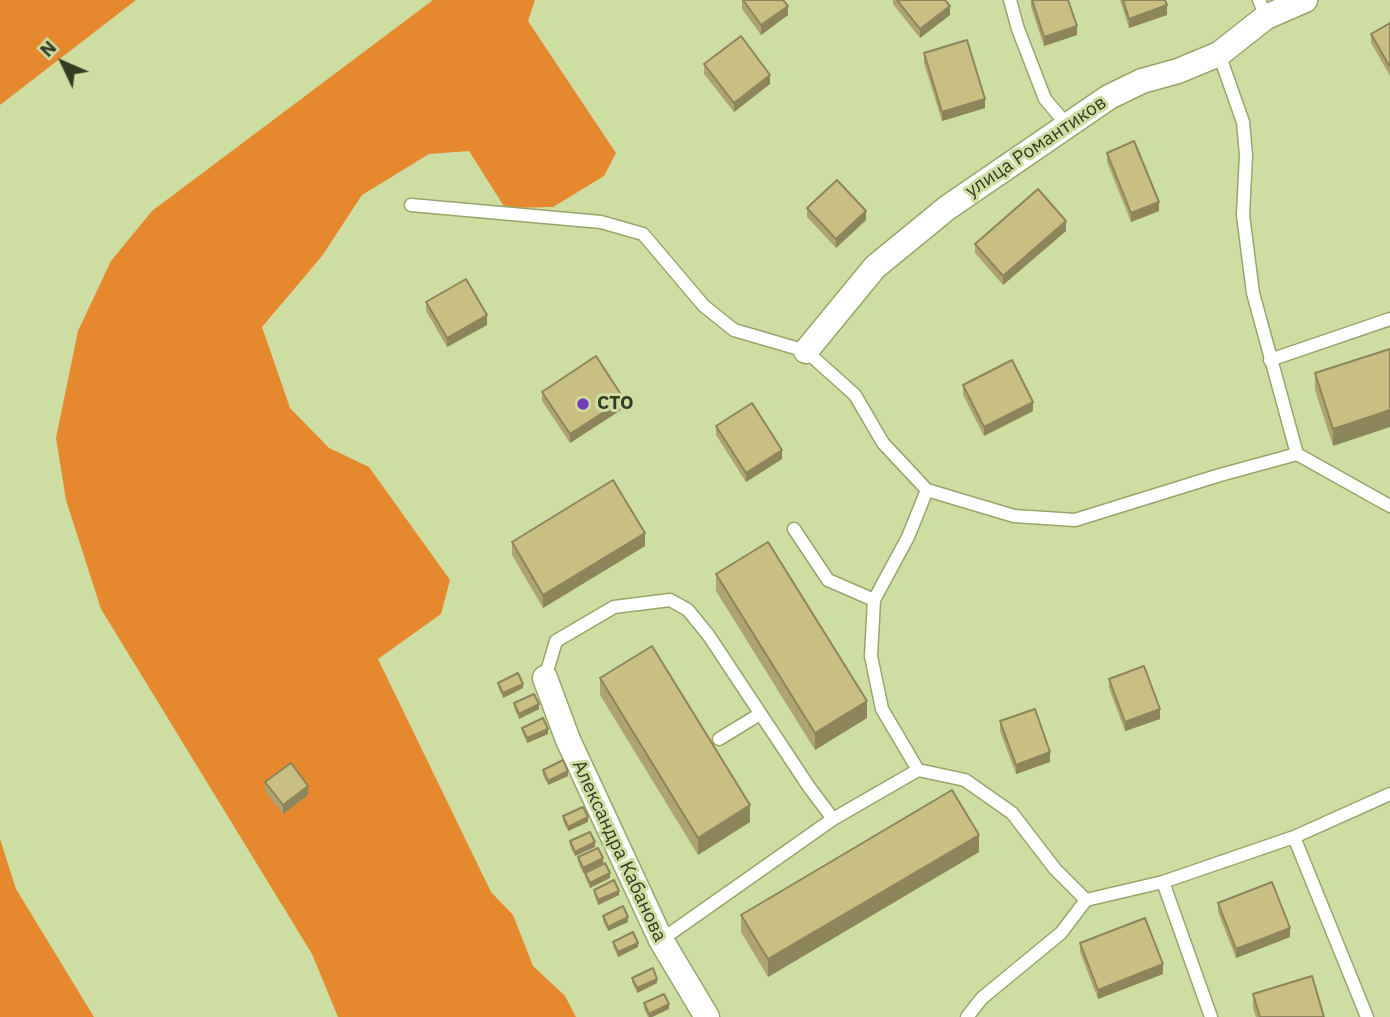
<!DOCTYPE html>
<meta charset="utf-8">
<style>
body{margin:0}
#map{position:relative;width:1390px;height:1017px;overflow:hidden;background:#cedda1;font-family:"IBM Plex Sans",sans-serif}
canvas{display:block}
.north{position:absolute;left:28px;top:28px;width:70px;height:70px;-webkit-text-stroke:5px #cedda1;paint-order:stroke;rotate:314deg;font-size:19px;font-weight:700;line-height:28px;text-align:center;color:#363c23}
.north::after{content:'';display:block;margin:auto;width:24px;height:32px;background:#363c23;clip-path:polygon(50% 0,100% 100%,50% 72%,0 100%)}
</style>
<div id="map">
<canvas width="1390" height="1017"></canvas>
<div class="north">N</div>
</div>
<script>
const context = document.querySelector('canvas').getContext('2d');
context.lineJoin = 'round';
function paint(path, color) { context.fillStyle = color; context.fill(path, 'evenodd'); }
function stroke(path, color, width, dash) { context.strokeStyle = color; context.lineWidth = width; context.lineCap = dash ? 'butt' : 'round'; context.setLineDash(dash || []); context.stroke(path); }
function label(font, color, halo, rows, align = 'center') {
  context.font = font + ' "IBM Plex Sans",sans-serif'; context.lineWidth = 6; context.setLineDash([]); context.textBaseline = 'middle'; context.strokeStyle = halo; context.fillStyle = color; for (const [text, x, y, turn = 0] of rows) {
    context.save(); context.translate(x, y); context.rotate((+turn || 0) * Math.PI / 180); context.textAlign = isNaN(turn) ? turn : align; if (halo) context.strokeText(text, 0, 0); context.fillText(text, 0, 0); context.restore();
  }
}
const forest = new Path2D(`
 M 0,0 L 136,0 L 0,105 Z
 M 433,0 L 535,0 L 528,21 L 616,153 L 604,176 L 553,207 L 505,208 L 469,151 L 429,154 L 362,195 L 322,256 L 262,327 L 290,408 L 329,448 L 369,467 L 450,580 L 441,614 L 378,659 L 491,892 L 513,915 L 533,966 L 565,996 L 576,1017 L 338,1017 L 312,954 L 101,609 L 66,500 L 56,438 L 78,331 L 111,261 L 152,211 Z
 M 0,839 L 16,889 L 94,1017 L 0,1017 Z`);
const lane = new Path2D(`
 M 1010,0 L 1018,29 L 1045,99 L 1068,126
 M 1259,0 L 1266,17
 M 411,205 L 601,222 L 643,234 L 704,306 L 734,330 L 806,351 L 855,395 L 883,443 L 927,490
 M 1270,360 L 1390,319
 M 1297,454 L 1390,506
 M 794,529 L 828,580 L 874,600
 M 545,678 L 556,641 L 614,607 L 670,600 L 688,610 L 709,636 L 809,787 L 833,819 L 918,770 L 965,780 L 1012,813 L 1055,869 L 1086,900
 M 719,739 L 760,714
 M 918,770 L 882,709 L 871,656 L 874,600 L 908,537 L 927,490 L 1014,516 L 1075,520 L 1220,475 L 1297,454 L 1253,293 L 1243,215 L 1246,155 L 1243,122 L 1219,54
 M 1294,837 L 1367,1017
 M 1163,882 L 1211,1017
 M 661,940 L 833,819
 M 967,1017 L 982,998 L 1061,933 L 1086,900 L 1163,882 L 1294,837 L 1390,794`);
const street = new Path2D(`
 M 806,351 L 875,267 L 947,208 L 1109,97 L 1142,81 L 1178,71 L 1219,54 L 1266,17 L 1305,0
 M 545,678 L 568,740 L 661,940 L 707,1017`);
const wall = new Path2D(`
 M 742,0 L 788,15 L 761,35 L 742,9 Z
 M 893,0 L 945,0 L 950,15 L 920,38 L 893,4 Z
 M 1031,0 L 1068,0 L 1077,35 L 1044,46 L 1031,7 Z
 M 1120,0 L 1165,0 L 1167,15 L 1129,28 Z
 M 1390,23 L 1390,76 L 1371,43 L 1371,34 Z
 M 924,53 L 985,108 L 942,121 L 924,63 Z
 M 704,64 L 770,84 L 734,112 L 704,74 Z
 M 1107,153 L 1159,211 L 1131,222 L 1107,162 Z
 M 807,208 L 866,220 L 836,248 L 807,217 Z
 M 1066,231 L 1003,285 L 975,253 L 975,244 Z
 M 426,302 L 487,325 L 447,347 L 426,311 Z
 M 1390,349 L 1333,446 L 1315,390 L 1315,373 Z
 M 963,385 L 1033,411 L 984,436 L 963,395 Z
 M 542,392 L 624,408 L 570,443 L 542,401 Z
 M 716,426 L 782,459 L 746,482 L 716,435 Z
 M 512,542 L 645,546 L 543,608 L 512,555 Z
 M 716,574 L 867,718 L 815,750 L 716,591 Z
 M 600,678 L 750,822 L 698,855 L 600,695 Z
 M 1109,679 L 1160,719 L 1125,731 L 1109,688 Z
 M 498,683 L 523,688 L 503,698 L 498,687 Z
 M 514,703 L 539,709 L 519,719 L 514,708 Z
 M 1000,721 L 1050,762 L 1016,774 L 1000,731 Z
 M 522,728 L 548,734 L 527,743 L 522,732 Z
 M 543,770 L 568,776 L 548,785 L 543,775 Z
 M 265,782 L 308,795 L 283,814 L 265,791 Z
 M 563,816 L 588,822 L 568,831 L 563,821 Z
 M 570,841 L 595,847 L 575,856 L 570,846 Z
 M 979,852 L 768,977 L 741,932 L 741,915 Z
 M 578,857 L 603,863 L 583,873 L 578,862 Z
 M 585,873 L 610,878 L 590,888 L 585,877 Z
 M 594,890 L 619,895 L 598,905 L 594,894 Z
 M 1218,903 L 1290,937 L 1236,958 L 1218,912 Z
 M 603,916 L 628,922 L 608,931 L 603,921 Z
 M 613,942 L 638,947 L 618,957 L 613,946 Z
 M 1080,943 L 1163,974 L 1098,999 L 1080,952 Z
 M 632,978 L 657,983 L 637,993 L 632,982 Z
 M 1253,994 L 1324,1017 L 1256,1017 L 1253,1008 Z
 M 644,1003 L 669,1009 L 652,1017 L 648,1017 L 644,1008 Z`);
const shadedWall = new Path2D(`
 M 1167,5 L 1167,15 L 1129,28 L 1129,19 Z
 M 788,6 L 788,15 L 761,35 L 761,25 Z
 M 950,6 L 950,15 L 920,38 L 920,29 Z
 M 1077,26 L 1077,35 L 1044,46 L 1044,37 Z
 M 770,75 L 770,84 L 734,112 L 734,103 Z
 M 985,99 L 985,108 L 942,121 L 942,112 Z
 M 1159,202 L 1159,211 L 1131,222 L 1131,213 Z
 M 866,211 L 866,220 L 836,248 L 836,239 Z
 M 1066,221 L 1066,231 L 1003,285 L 1003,276 Z
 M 487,315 L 487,325 L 447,347 L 447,338 Z
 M 624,399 L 624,408 L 570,443 L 570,434 Z
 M 1033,402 L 1033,411 L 984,436 L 984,427 Z
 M 1390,410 L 1390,427 L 1333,446 L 1333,429 Z
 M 782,450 L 782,459 L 746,482 L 746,473 Z
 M 645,533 L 645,546 L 543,608 L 543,595 Z
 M 523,684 L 523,688 L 503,698 L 503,693 Z
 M 867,701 L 867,718 L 815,750 L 815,733 Z
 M 539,704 L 539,709 L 519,719 L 519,714 Z
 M 1160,709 L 1160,719 L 1125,731 L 1125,722 Z
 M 548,729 L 548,734 L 527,743 L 527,738 Z
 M 1050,752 L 1050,762 L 1016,774 L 1016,765 Z
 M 568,771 L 568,776 L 548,785 L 548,781 Z
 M 308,786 L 308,795 L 283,814 L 283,805 Z
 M 750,805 L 750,822 L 698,855 L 698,838 Z
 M 588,817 L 588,822 L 568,831 L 568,827 Z
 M 979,835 L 979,852 L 768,977 L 768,959 Z
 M 595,842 L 595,847 L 575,856 L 575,852 Z
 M 603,858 L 603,863 L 583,873 L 583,868 Z
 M 610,873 L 610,878 L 590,888 L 590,883 Z
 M 619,891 L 619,895 L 598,905 L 598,900 Z
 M 628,917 L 628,922 L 608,931 L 608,927 Z
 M 1290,928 L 1290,937 L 1236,958 L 1236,949 Z
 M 638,943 L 638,947 L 618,957 L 618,952 Z
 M 1163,964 L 1163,974 L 1098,999 L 1098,990 Z
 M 657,979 L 657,983 L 637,993 L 637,988 Z
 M 669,1004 L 669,1009 L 652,1017 L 649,1017 L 649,1014 Z`);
const building = new Path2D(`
 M 743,0 L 783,0 L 788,6 L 761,25 Z
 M 897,0 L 945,0 L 950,6 L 920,29 Z
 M 1032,0 L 1068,0 L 1077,26 L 1044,37 Z
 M 1123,0 L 1165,0 L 1167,5 L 1129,19 Z
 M 1390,23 L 1390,67 L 1371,34 Z
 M 741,36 L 770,75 L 734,103 L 704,64 Z
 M 967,40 L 985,99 L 942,112 L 924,53 Z
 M 1134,141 L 1159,202 L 1131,213 L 1107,153 Z
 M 837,180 L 866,211 L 836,239 L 807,208 Z
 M 1038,189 L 1066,221 L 1003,276 L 975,244 Z
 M 466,279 L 487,315 L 447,338 L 426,302 Z
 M 1390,349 L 1390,410 L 1333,429 L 1315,373 Z
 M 596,356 L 624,399 L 570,434 L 542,392 Z
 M 1012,360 L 1033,402 L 984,427 L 963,385 Z
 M 752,403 L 782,450 L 746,473 L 716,426 Z
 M 613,480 L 645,533 L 543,595 L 512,542 Z
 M 768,542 L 867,701 L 815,733 L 716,574 Z
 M 652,646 L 750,805 L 698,838 L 600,678 Z
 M 1144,666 L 1160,709 L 1125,722 L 1109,679 Z
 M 518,673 L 523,684 L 503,693 L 498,683 Z
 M 534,694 L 539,704 L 519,714 L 514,703 Z
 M 1035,709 L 1050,752 L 1016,765 L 1000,721 Z
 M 543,718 L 548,729 L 527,738 L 522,728 Z
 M 563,760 L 568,771 L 548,781 L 543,770 Z
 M 291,763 L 308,786 L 283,805 L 265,782 Z
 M 952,790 L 979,835 L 768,959 L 741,915 Z
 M 583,807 L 588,817 L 568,827 L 563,816 Z
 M 590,832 L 595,842 L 575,852 L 570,841 Z
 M 598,848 L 603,858 L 583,868 L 578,857 Z
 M 605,863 L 610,873 L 590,883 L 585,873 Z
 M 614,880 L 619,891 L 598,900 L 594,890 Z
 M 1272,882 L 1290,928 L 1236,949 L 1218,903 Z
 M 623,906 L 628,917 L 608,927 L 603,916 Z
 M 1145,918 L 1163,964 L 1098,990 L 1080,943 Z
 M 633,932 L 638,943 L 618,952 L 613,942 Z
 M 653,968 L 657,979 L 637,988 L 632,978 Z
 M 1312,976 L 1324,1017 L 1260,1017 L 1253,994 Z
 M 664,994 L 669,1004 L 649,1014 L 644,1003 Z`);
const markers = [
 [583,404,7,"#713eb5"]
];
const streetNames = [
 ["улица Романтиков",1036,147,-34],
 ["Александра Кабанова",619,851,65]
];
const poiNames = [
 ["СТО",597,404]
];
paint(forest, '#e5882e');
stroke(lane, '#98a66c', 15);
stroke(street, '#98a66c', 27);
stroke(lane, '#fff', 12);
stroke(street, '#fff', 24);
paint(wall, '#aea471');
paint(shadedWall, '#8d865c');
paint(building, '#cabf83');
stroke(building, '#8d865c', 2);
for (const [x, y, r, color] of markers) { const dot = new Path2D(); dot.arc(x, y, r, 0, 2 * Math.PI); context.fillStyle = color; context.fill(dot); stroke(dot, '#cedda1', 2.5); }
label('19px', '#363c23', '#cedda1', streetNames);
label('bold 19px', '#363c23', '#cedda1', poiNames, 'left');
</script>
